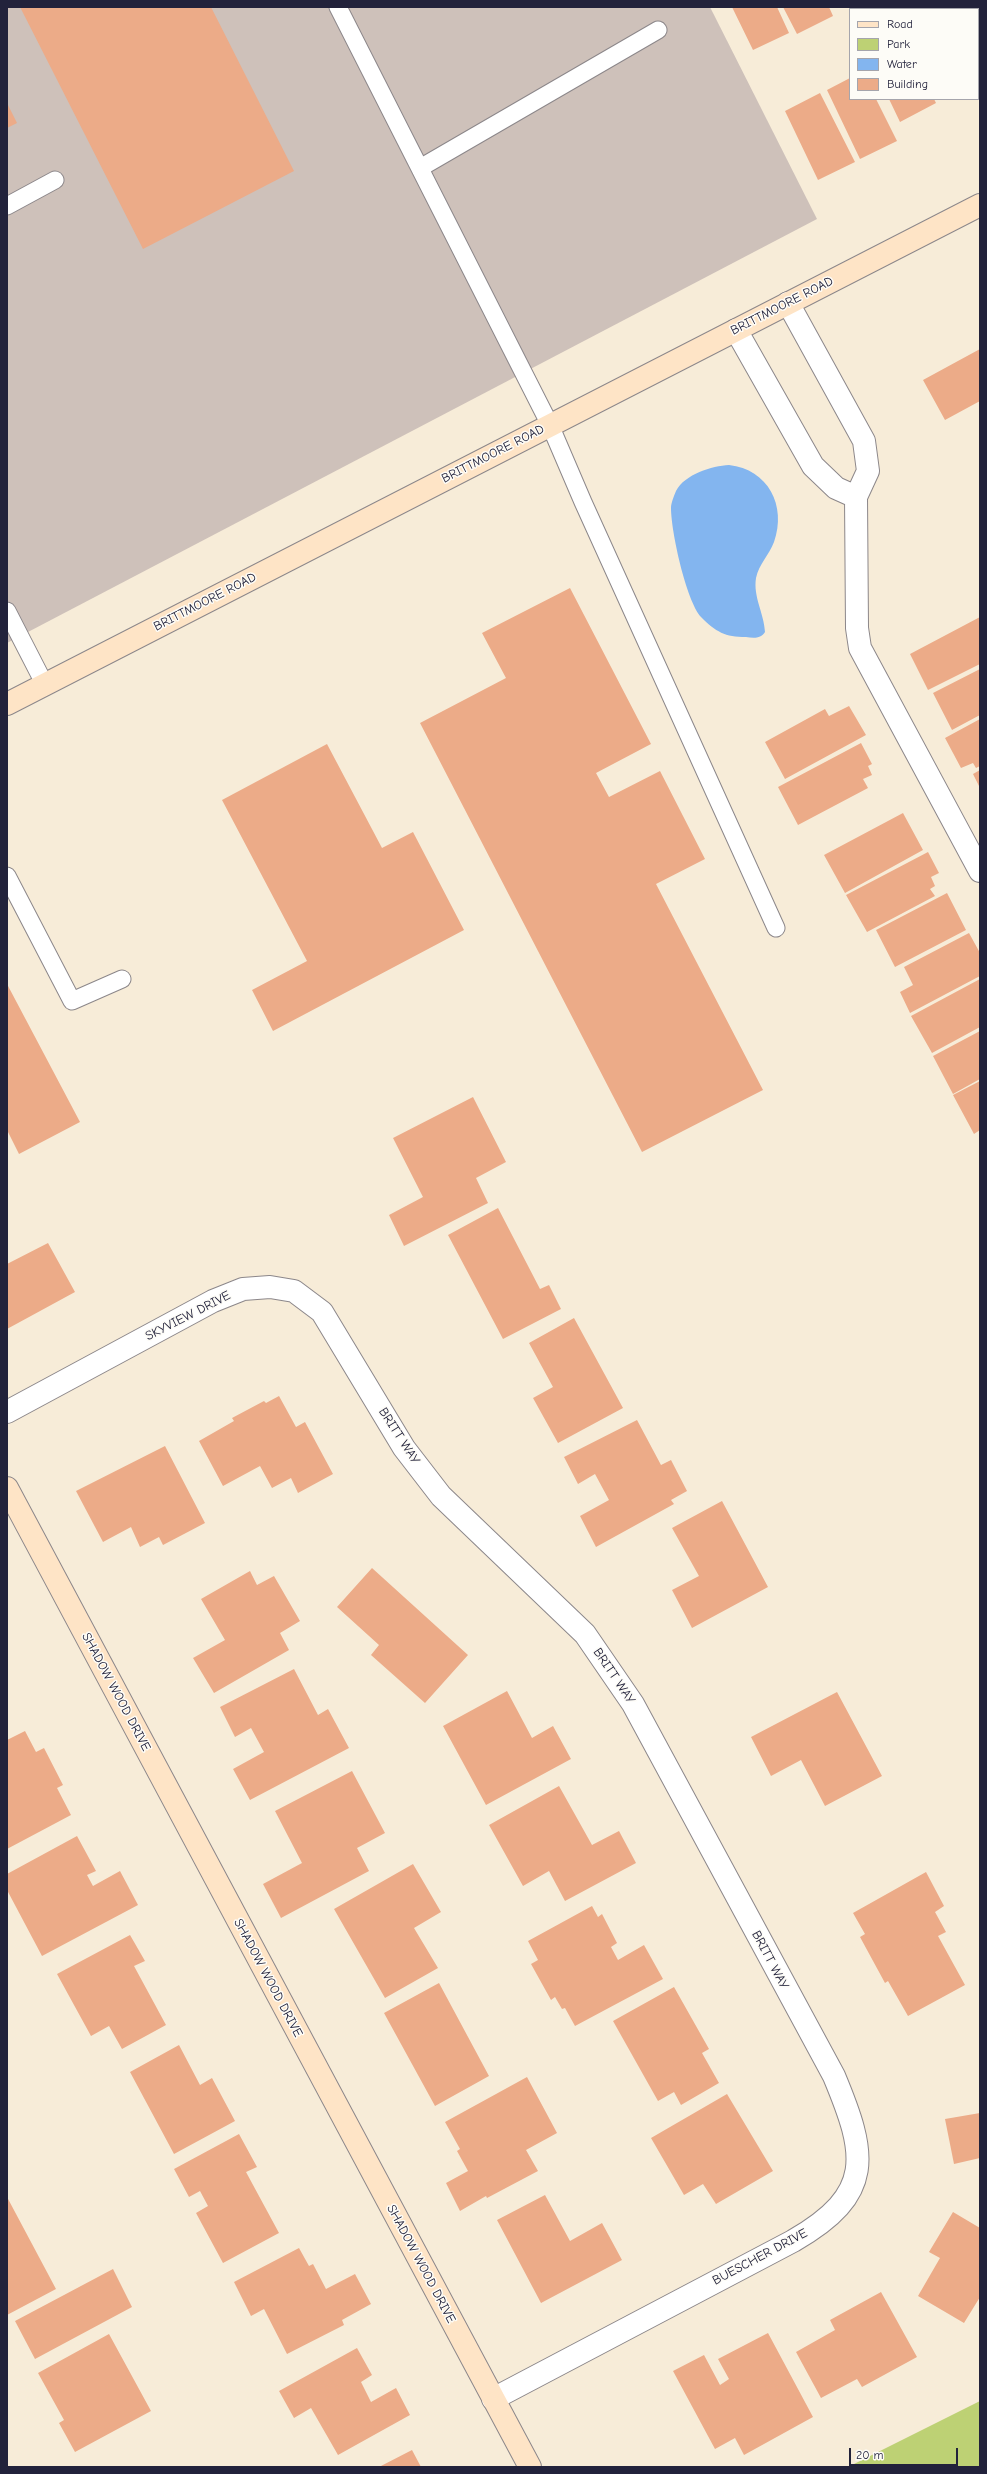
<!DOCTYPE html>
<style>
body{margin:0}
#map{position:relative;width:987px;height:2474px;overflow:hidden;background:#f7ecd8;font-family:"Comic Neue",sans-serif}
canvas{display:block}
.frame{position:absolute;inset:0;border:8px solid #22223b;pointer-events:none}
.legend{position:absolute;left:849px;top:8px;width:130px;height:92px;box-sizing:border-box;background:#fdfcf7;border:1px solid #a5a5ac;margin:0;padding:5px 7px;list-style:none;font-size:12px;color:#22223b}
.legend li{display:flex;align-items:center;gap:8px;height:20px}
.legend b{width:20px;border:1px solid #a5a5ac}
.scale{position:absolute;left:849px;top:2448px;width:109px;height:18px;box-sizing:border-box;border:2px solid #22223b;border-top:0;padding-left:5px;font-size:12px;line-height:14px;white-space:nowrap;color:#22223b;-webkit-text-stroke:3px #fdfcf7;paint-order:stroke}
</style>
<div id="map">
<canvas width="987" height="2474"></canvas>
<div class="frame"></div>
<ul class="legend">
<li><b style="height:5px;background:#fee4c6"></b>Road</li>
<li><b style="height:11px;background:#bdd174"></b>Park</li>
<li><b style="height:11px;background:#83b5ef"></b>Water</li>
<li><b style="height:11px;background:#ecab88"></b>Building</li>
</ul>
<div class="scale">20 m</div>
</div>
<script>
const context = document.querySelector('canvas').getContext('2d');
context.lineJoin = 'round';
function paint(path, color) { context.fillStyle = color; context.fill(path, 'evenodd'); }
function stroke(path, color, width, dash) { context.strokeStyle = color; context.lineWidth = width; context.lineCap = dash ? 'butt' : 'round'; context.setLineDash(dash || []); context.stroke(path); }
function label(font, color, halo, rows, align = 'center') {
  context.font = font + ' "Comic Neue",sans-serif'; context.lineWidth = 3; context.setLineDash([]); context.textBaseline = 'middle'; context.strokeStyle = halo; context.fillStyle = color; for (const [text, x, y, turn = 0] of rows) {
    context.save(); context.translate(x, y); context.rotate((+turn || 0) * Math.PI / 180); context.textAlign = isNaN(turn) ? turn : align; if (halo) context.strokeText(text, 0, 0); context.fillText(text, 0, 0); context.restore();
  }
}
const industrial = new Path2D(`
 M 7,7 L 710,7 L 817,219 L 7,643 Z`);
const green = new Path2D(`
 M 980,2401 L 980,2467 L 848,2467 Z`);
const water = new Path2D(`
 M 729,465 C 768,469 787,506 774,542 C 769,555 759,564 756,578 C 753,597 764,613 765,632 C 761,639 753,638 746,637 C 725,637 716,632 701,617 C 686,600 671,531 671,508 C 671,503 674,496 676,491 C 685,474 712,466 729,465 Z`);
const building = new Path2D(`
 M 20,7 L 211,7 L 294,171 L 143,249 Z
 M 732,7 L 777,7 L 789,33 L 753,50 Z
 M 783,7 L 829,7 L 833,16 L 797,34 Z
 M 850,78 L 850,99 L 876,99 L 897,141 L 860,159 L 827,90 Z
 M 820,93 L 855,162 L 818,180 L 785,111 Z
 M 889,99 L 934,99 L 936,103 L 900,122 Z
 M 7,103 L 17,123 L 7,128 Z
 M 980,349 L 980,401 L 945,420 L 923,380 Z
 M 570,588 L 651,744 L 596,773 L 609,797 L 660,771 L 705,859 L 656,884 L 763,1090 L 642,1152 L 420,723 L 506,678 L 482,633 Z
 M 980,617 L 980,664 L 928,690 L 910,654 Z
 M 980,669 L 980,715 L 952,730 L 933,693 Z
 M 849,706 L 866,735 L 785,779 L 765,742 L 825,709 L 829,716 Z
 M 980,719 L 980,766 L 976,768 L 973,763 L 961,768 L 945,738 Z
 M 861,743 L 872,764 L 868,766 L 872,775 L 863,779 L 868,788 L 798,825 L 778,787 Z
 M 327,744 L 382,848 L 413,832 L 464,930 L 273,1031 L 252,990 L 307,961 L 222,800 Z
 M 980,770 L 980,788 L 973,774 Z
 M 903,813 L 923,850 L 845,893 L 824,855 Z
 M 928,852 L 939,873 L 931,877 L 935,886 L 930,889 L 935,896 L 867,932 L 846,895 Z
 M 947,893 L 966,930 L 895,967 L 876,930 Z
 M 969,933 L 980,953 L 980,976 L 910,1013 L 900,992 L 913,985 L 904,967 Z
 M 980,979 L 980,1027 L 932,1053 L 911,1016 Z
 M 7,984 L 80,1122 L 19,1154 L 7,1130 Z
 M 980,1031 L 980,1079 L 953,1094 L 933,1056 Z
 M 980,1081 L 980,1130 L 974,1134 L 953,1095 Z
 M 473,1097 L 506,1162 L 476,1178 L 488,1203 L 404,1246 L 389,1215 L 423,1197 L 393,1138 Z
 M 498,1208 L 540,1289 L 549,1285 L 561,1309 L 503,1339 L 448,1235 Z
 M 48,1243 L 75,1292 L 7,1329 L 7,1264 Z
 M 574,1318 L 623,1408 L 558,1443 L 533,1398 L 553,1387 L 529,1343 Z
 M 279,1396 L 296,1427 L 305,1422 L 333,1474 L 298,1493 L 291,1478 L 272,1488 L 260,1466 L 223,1486 L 199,1441 L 234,1421 L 232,1418 L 264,1401 L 266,1403 Z
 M 637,1420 L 661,1465 L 671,1460 L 687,1491 L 671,1500 L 674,1504 L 596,1547 L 580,1516 L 609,1500 L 595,1474 L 578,1484 L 564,1457 Z
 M 165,1446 L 205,1523 L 163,1545 L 159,1537 L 140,1547 L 131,1527 L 103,1542 L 76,1491 Z
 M 722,1501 L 768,1587 L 692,1628 L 672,1590 L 699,1576 L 672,1528 Z
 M 372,1568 L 468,1655 L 425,1703 L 371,1655 L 379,1645 L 337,1607 Z
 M 250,1571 L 257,1585 L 274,1576 L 300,1621 L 280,1633 L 289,1650 L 214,1693 L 193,1658 L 225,1640 L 201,1599 Z
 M 294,1669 L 318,1715 L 328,1709 L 349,1748 L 250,1800 L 233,1769 L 264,1752 L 251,1728 L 235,1737 L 220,1707 Z
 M 507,1691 L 532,1738 L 553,1726 L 571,1759 L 486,1805 L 443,1726 Z
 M 837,1692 L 882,1776 L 825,1806 L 801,1760 L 771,1776 L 751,1737 Z
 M 25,1731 L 36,1752 L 44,1748 L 63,1785 L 57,1788 L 71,1815 L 7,1849 L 7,1740 Z
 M 352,1771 L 385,1833 L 357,1848 L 369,1871 L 281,1918 L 263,1884 L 302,1863 L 275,1811 Z
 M 559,1786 L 592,1845 L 619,1831 L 636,1863 L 565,1901 L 549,1871 L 523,1886 L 489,1825 Z
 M 77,1836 L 96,1871 L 87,1875 L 93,1886 L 120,1871 L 138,1905 L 42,1956 L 7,1890 L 7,1874 Z
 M 413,1864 L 441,1912 L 414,1928 L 438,1968 L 385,1998 L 334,1909 Z
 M 926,1872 L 944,1906 L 935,1912 L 946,1932 L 938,1936 L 965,1985 L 908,2016 L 888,1981 L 885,1983 L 860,1937 L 865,1934 L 853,1913 Z
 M 592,1906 L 598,1917 L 602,1914 L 617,1943 L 611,1947 L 618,1960 L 644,1945 L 663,1979 L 575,2026 L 565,2008 L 562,2009 L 555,1997 L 551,2000 L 531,1964 L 538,1960 L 528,1941 Z
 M 130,1935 L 145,1961 L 134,1966 L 166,2025 L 122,2049 L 109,2026 L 91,2036 L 57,1974 Z
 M 439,1983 L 489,2076 L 435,2106 L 384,2013 Z
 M 674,1987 L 709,2049 L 702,2053 L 719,2083 L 681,2105 L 674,2092 L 658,2101 L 613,2021 Z
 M 179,2045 L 200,2085 L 212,2078 L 235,2121 L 174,2154 L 130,2072 Z
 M 527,2077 L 557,2133 L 526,2150 L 538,2171 L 487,2198 L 486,2196 L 460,2211 L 446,2183 L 468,2171 L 457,2151 L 460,2149 L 445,2122 Z
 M 727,2094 L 773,2171 L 716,2204 L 703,2184 L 684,2195 L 651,2138 Z
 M 980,2113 L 980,2158 L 954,2164 L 945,2119 Z
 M 239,2134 L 257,2167 L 246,2172 L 279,2233 L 223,2263 L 196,2213 L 208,2206 L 200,2191 L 189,2197 L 174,2169 Z
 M 545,2195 L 570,2241 L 602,2223 L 622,2260 L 541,2303 L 497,2220 Z
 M 7,2197 L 56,2289 L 7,2315 Z
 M 953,2212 L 980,2228 L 980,2297 L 964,2323 L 918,2296 L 940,2258 L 929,2252 Z
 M 299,2248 L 309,2266 L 313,2264 L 326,2289 L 355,2274 L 371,2304 L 342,2320 L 344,2325 L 287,2354 L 264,2309 L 251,2316 L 234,2282 Z
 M 113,2269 L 132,2307 L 35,2359 L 15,2321 Z
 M 881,2292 L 917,2357 L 862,2387 L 857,2379 L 821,2398 L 796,2352 L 835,2330 L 830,2320 Z
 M 768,2333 L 813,2417 L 744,2455 L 735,2438 L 715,2449 L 673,2371 L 704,2355 L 720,2385 L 729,2379 L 718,2359 Z
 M 109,2334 L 151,2411 L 75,2452 L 59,2423 L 64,2420 L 38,2373 Z
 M 357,2348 L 372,2375 L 361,2382 L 371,2402 L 396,2388 L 410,2415 L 338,2455 L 311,2408 L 294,2418 L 279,2391 Z
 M 412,2450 L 421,2467 L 379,2467 Z`);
const lane = new Path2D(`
 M 338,7 L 550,425 L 583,502 L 776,928
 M 420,168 L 658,30
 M 7,206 L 55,180
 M 7,611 L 45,685
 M 7,876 L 72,1001 L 122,979`);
const street = new Path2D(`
 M 967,7 L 968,9
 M 978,27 L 980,30
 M 736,330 L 813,466 L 836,488 L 856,497 L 868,471 L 864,441 L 788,303
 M 856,497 L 857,628 L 860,648 L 980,871
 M 7,1412 L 213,1301 L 243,1289 L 270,1287 L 294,1291 L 322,1312 L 404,1448 L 441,1496 L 585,1634 L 633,1704 L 834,2076 C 867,2155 875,2194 793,2241 L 493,2399`);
const secondary = new Path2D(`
 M 7,704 L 980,205
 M 7,1488 L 530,2467`);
const streetNames = [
 ["BRITTMOORE ROAD",782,306,-27],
 ["BRITTMOORE ROAD",493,454,-27],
 ["BRITTMOORE ROAD",205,602,-27],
 ["SKYVIEW DRIVE",188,1316,-27],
 ["BRITT WAY",399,1436,57],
 ["BRITT WAY",614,1676,56],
 ["SHADOW WOOD DRIVE",116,1692,62],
 ["BRITT WAY",770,1960,62],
 ["SHADOW WOOD DRIVE",268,1978,62],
 ["BUESCHER DRIVE",760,2257,-28],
 ["SHADOW WOOD DRIVE",421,2264,62]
];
paint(industrial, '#cec1ba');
paint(green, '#bdd174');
paint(water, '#83b5ef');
paint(building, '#ecab88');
stroke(lane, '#8c878a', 19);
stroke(street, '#8c878a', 24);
stroke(secondary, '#8c878a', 24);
stroke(lane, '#fff', 17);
stroke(street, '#fff', 22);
stroke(secondary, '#fee4c6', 22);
label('13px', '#22223b', '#fdfcf7', streetNames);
</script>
